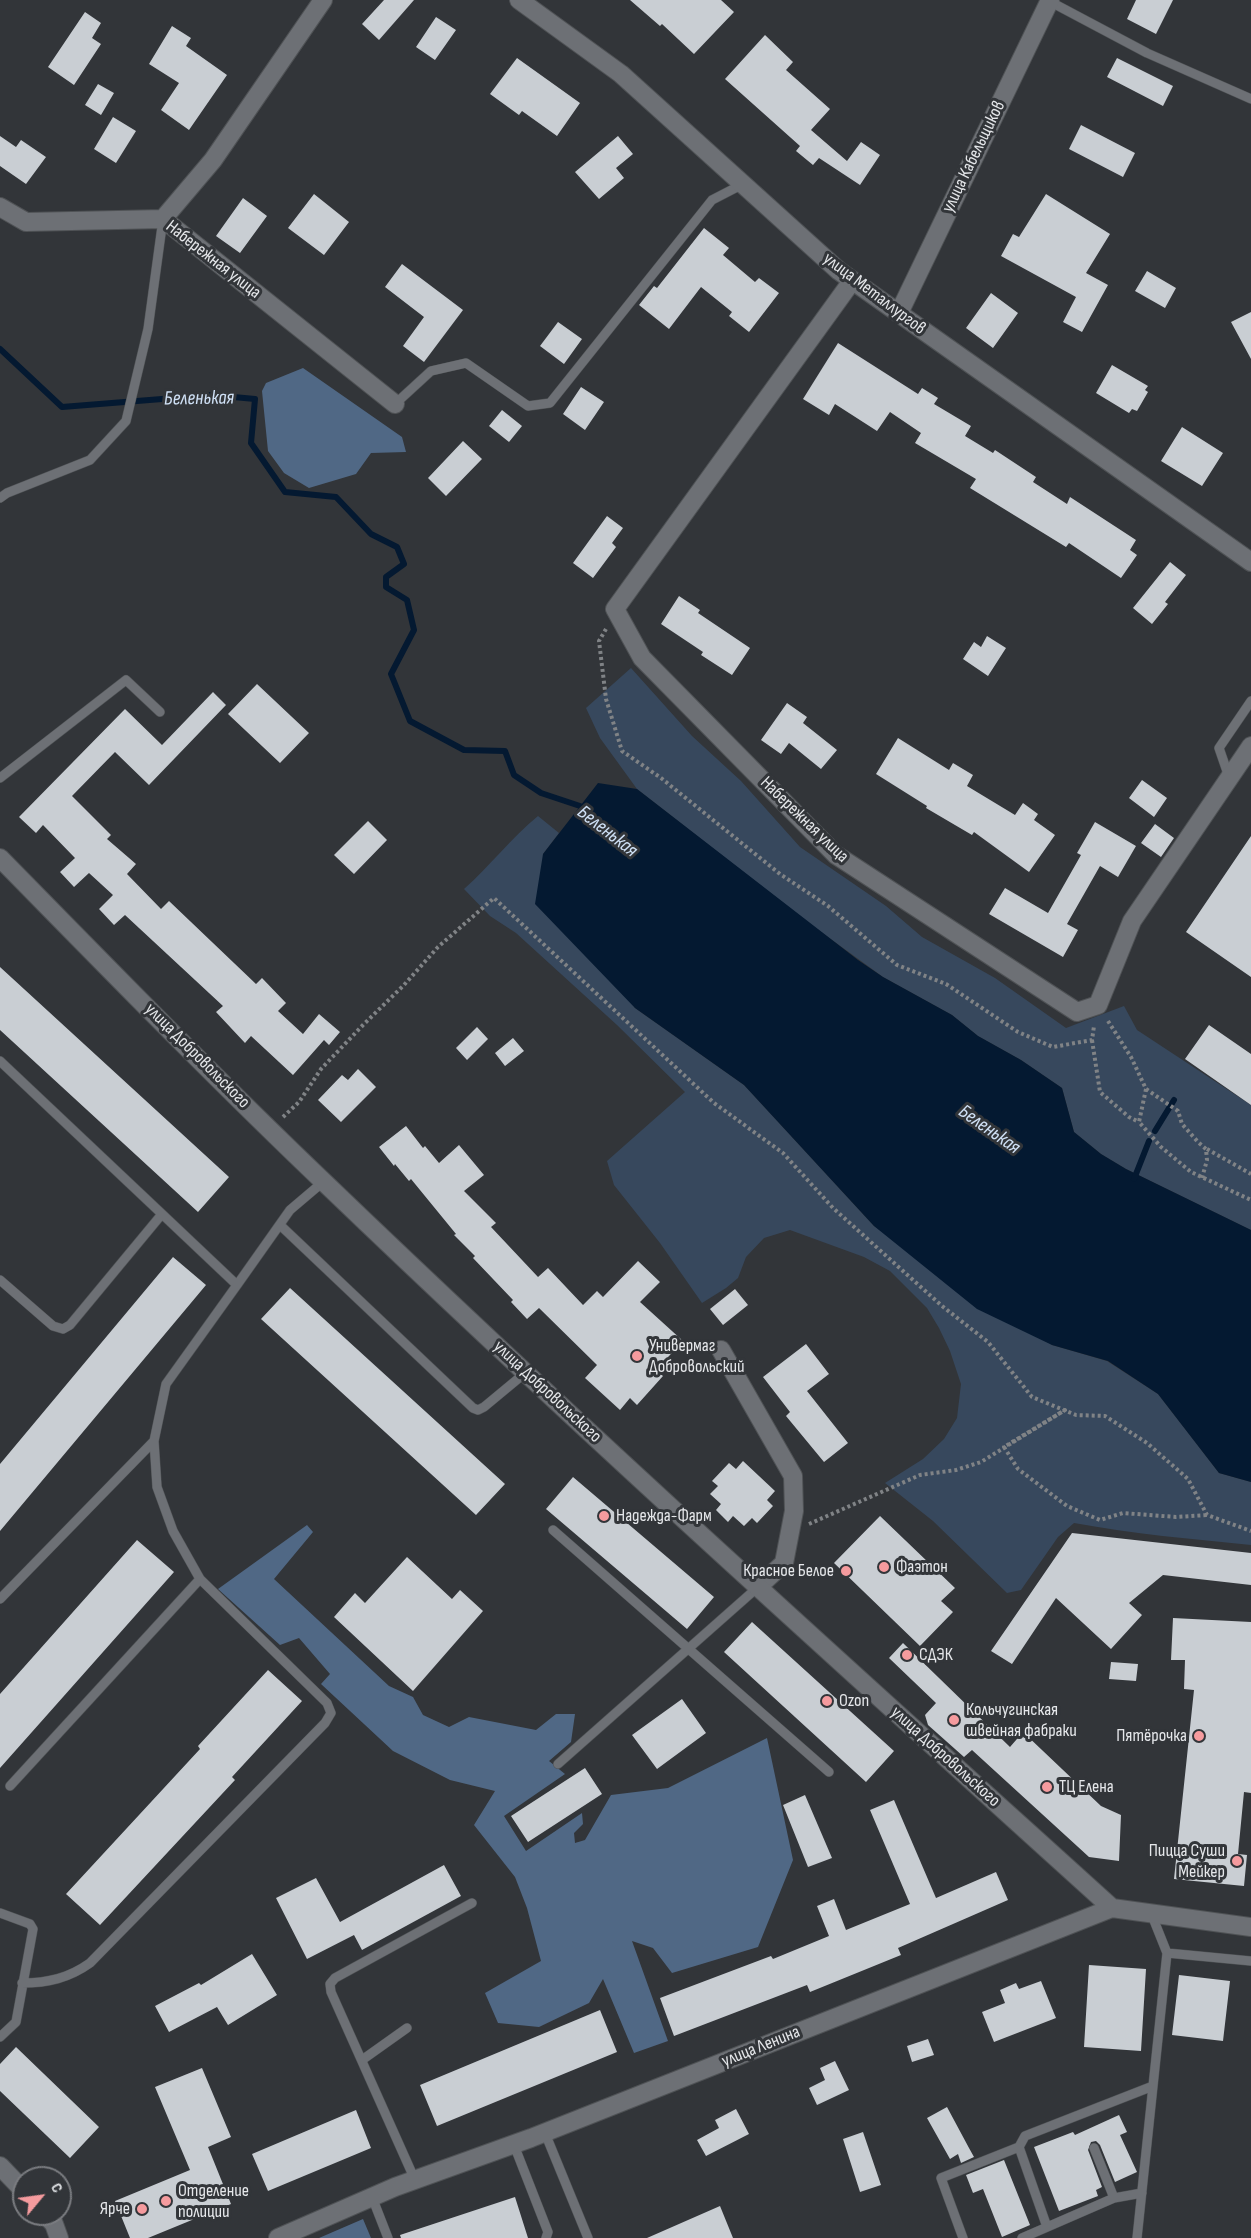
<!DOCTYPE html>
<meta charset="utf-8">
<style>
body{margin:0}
#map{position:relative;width:1251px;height:2238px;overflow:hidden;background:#323539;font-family:"Sofia Sans Condensed",sans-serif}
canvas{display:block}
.north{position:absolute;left:12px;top:2166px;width:60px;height:60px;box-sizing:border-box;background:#323539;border:2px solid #7a7c80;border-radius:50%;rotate:61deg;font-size:16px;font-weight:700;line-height:24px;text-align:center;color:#e5e7ea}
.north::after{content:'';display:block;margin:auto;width:21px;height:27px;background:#f59b9e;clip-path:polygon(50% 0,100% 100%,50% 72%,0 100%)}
</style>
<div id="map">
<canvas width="1251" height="2238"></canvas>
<div class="north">С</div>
</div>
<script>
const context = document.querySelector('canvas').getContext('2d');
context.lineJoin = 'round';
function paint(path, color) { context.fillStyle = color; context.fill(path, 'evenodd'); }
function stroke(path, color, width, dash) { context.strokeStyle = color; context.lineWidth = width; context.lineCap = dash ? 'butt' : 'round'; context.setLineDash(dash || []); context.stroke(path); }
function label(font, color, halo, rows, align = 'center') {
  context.font = font + ' "Sofia Sans Condensed",sans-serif'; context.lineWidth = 6; context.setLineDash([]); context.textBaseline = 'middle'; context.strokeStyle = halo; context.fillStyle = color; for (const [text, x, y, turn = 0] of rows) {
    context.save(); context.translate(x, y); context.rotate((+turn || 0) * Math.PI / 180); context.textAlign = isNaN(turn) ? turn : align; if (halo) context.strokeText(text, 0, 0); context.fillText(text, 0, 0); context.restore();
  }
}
const green = new Path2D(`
 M 631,668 L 692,736 L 741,781 L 800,847 L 886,906 L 922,937 L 995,978 L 1066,1028 L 1124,1006 L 1137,1030 L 1251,1105 L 1251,1230 L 1126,1169 L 1101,1154 L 1074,1132 L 1062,1088 L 1021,1060 L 978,1036 L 952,1015 L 883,977 L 810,924 L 637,789 L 600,738 L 586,708 Z
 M 538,816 L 559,833 L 543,854 L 635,1008 L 744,1085 L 874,1226 L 1052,1345 L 1107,1361 L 1158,1394 L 1219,1473 L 1251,1482 L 1251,1545 C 1192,1539 1133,1534 1074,1523 L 1058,1537 L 1021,1590 L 1007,1593 L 933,1521 L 885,1483 L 923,1459 L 944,1439 L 957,1418 L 961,1384 L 950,1351 L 939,1328 L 927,1308 L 890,1271 L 864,1257 L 790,1230 L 764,1238 L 746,1257 L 738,1278 L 726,1288 L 702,1303 L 660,1243 L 614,1185 L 607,1161 L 685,1092 L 617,1025 L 516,933 L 490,916 L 464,889 C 490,866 511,838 538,816 Z`);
const forest = new Path2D(`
 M 303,368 L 402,437 L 406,452 L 371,453 L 356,474 L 309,488 L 284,473 L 268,451 L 262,391 L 266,383 Z
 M 307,1525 L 313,1532 L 274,1579 L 389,1686 L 413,1697 L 423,1715 L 449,1727 L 469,1717 L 536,1730 L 556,1714 L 575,1714 L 571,1742 L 549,1761 L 565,1774 L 504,1816 L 526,1851 L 582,1813 L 583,1824 L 574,1833 L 575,1843 L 585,1840 L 611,1795 L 668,1788 L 767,1738 L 793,1860 L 758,1947 L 672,1973 L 653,1948 L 632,1941 L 668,2041 L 634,2053 L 603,1979 L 589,2003 L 539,2027 L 498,2023 L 485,1993 L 541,1961 L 527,1908 L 515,1877 L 474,1825 L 495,1791 L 450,1780 L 393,1751 L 321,1684 L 330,1674 L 299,1638 L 280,1645 L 218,1589 Z
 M 363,2219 L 371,2238 L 319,2238 Z`);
const water = new Path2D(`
 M 598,783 L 637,789 L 858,960 L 883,977 L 952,1015 L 978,1036 L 1021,1060 L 1062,1088 L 1074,1132 L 1101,1154 L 1126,1169 L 1251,1230 L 1251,1482 L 1219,1473 L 1158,1394 L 1108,1361 L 1052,1345 L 977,1309 L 874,1226 L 744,1085 L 635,1008 L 535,904 L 543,854 Z`);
const stream = new Path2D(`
 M 0,349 L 62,407 L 212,395 L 255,399 L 251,443 L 285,492 L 336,497 L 371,534 L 397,547 L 404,564 L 386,577 L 386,587 L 407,600 L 414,630 L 391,674 L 410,721 L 464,750 L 505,751 L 514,775 L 541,793 L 580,806 L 586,812
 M 1155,1131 L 1174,1100
 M 1134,1179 L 1149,1141`);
const building = new Path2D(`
 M 384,0 L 414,0 L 379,40 L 362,24 Z
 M 630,0 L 721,0 L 734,12 L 694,54 L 662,24 L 660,26 Z
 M 1136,0 L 1173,0 L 1156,34 L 1127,19 Z
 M 85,12 L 101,23 L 92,38 L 101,44 L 74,85 L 48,67 Z
 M 436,17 L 456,30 L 435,60 L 416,47 Z
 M 172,26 L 191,38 L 186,46 L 227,75 L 189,130 L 161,110 L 179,83 L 149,64 Z
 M 765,35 L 793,62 L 786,70 L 830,109 L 811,130 L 847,161 L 861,142 L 880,155 L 860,185 L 819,158 L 813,165 L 796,151 L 800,146 L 725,79 Z
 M 517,58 L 580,103 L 557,136 L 522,111 L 519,115 L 490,94 Z
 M 1117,58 L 1173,86 L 1163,106 L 1107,77 Z
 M 98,84 L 114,93 L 101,115 L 85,105 Z
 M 113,117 L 136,131 L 116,163 L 94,149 Z
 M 1081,125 L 1135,153 L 1123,177 L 1069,149 Z
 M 0,136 L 16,147 L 21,140 L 46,157 L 26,184 L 0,166 Z
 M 618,136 L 633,154 L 616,168 L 624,178 L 599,199 L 575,172 Z
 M 314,194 L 349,222 L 324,255 L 288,228 Z
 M 1046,194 L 1110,234 L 1086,273 L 1108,285 L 1082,332 L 1063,322 L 1076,297 L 1001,256 L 1013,234 L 1019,237 Z
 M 243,198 L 267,216 L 240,253 L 216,236 Z
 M 704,228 L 729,248 L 723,255 L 755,282 L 759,278 L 779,293 L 749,332 L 729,316 L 732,312 L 701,287 L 669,329 L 639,305 L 654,286 L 657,288 Z
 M 402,264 L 463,310 L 424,362 L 403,346 L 424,317 L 385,287 Z
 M 1147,271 L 1176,288 L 1165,308 L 1135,291 Z
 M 991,293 L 1018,313 L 993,348 L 966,328 Z
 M 1251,312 L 1251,359 L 1231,322 Z
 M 558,322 L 582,339 L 564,364 L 540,346 Z
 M 838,343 L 918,394 L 922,388 L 938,398 L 934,404 L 971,426 L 965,436 L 993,453 L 995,450 L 1036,477 L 1033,482 L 1067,504 L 1070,497 L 1136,540 L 1130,550 L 1137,555 L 1121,578 L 1069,543 L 1066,547 L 970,488 L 976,479 L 915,443 L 921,433 L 890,412 L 877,431 L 835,404 L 829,415 L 803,399 Z
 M 1112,365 L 1148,386 L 1145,390 L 1148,392 L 1137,411 L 1132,409 L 1129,413 L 1096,393 Z
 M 581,387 L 604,402 L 585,430 L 563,414 Z
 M 502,410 L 522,426 L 509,442 L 489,426 Z
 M 1182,427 L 1223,453 L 1202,486 L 1161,461 Z
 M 463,441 L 482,459 L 446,496 L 428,478 Z
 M 607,516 L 623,528 L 612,543 L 616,547 L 593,578 L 573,563 Z
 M 1170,562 L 1186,575 L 1165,602 L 1168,604 L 1152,624 L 1133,608 Z
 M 679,596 L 700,610 L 698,613 L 750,648 L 732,675 L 701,655 L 703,652 L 661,624 Z
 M 987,636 L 1006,648 L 988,676 L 963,659 L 974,642 L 981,647 Z
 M 257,684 L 309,733 L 280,763 L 228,714 Z
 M 213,692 L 226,705 L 149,785 L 115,752 L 72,796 L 111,835 L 107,839 L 136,864 L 127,874 L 161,909 L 169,901 L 256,984 L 262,978 L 286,1003 L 278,1011 L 303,1034 L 319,1014 L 340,1032 L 329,1045 L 324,1040 L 293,1075 L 251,1036 L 245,1043 L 216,1012 L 223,1006 L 125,915 L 114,925 L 99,909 L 113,895 L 89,873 L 74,887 L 60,872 L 75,858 L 43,825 L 36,833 L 19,817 L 125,709 L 162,745 Z
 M 787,703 L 807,717 L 803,723 L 837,750 L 821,769 L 789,743 L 781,754 L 761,740 Z
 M 898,738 L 949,770 L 953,763 L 973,775 L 967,786 L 1015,815 L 1023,803 L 1038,814 L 1034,820 L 1055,835 L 1029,872 L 974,832 L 972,835 L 926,808 L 927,806 L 876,774 Z
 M 1142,780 L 1167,798 L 1154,817 L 1129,798 Z
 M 368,821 L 387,840 L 354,874 L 334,855 Z
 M 1095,822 L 1136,846 L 1118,877 L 1100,866 L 1067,924 L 1078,930 L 1063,957 L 989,914 L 1005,888 L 1048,913 L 1081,855 L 1077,853 Z
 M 1155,824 L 1174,838 L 1161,857 L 1141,843 Z
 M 1251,836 L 1251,977 L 1186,932 Z
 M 0,967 L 229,1177 L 198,1212 L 0,1030 Z
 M 1209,1025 L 1251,1054 L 1251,1105 L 1185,1059 Z
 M 477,1027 L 488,1039 L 467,1060 L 456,1048 Z
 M 513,1038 L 524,1051 L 505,1066 L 495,1053 Z
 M 358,1069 L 376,1087 L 341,1122 L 318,1100 L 342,1075 L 348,1080 Z
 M 406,1126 L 423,1148 L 425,1146 L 439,1163 L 459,1145 L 484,1175 L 464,1191 L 496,1223 L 491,1227 L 538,1277 L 548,1268 L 583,1305 L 597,1291 L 603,1297 L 638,1261 L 660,1282 L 640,1302 L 683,1341 L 656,1370 L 663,1376 L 637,1405 L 630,1398 L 620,1410 L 585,1378 L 597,1365 L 539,1308 L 527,1319 L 511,1302 L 513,1300 L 473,1258 L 475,1256 L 454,1235 L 456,1234 L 411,1179 L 409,1181 L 395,1164 L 394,1166 L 379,1147 Z
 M 173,1257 L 206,1285 L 0,1531 L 0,1464 Z
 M 290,1288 L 505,1484 L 476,1515 L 261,1319 Z
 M 735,1289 L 748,1305 L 723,1325 L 710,1309 Z
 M 806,1344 L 829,1374 L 807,1391 L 848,1443 L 824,1462 L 786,1416 L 790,1412 L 763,1377 Z
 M 743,1461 L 775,1491 L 767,1500 L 773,1506 L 757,1523 L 752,1518 L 744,1526 L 733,1516 L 728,1522 L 716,1510 L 721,1504 L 710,1494 L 718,1486 L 712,1481 L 729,1463 L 736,1469 Z
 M 573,1477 L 714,1597 L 687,1629 L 546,1509 Z
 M 880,1516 L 955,1588 L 941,1601 L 953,1612 L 920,1646 L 834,1563 Z
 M 1072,1533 L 1251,1553 L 1251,1585 L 1163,1575 L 1129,1603 L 1142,1615 L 1111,1649 L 1056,1598 L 1012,1664 L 991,1651 Z
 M 137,1540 L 174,1572 L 0,1768 L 0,1694 Z
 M 407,1557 L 452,1599 L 460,1590 L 483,1611 L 413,1691 L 334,1617 L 355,1593 L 365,1603 Z
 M 1173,1618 L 1251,1622 L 1251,1793 L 1244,1792 L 1238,1854 L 1247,1855 L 1244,1886 L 1174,1879 L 1194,1690 L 1184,1689 L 1185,1660 L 1171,1660 Z
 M 752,1622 L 894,1751 L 866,1782 L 724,1652 Z
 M 903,1643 L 1010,1747 L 1023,1732 L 1101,1806 L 1121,1815 L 1119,1861 L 1089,1857 L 972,1750 L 964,1757 L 928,1725 L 925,1715 L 936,1703 L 889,1658 Z
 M 1111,1662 L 1138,1664 L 1136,1681 L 1109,1679 Z
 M 268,1670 L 302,1701 L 232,1777 L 235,1780 L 100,1925 L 66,1894 L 200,1749 L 198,1746 Z
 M 682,1699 L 706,1733 L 657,1769 L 632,1735 Z
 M 585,1768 L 602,1794 L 528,1842 L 511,1816 Z
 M 805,1795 L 832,1858 L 808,1867 L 783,1805 Z
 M 894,1800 L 936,1898 L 996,1872 L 1008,1900 L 898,1948 L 901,1955 L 810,1992 L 807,1985 L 674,2036 L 660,1998 L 771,1956 L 773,1959 L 829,1936 L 817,1906 L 834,1899 L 846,1930 L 910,1904 L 870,1810 Z
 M 444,1865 L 461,1896 L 362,1950 L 354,1935 L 307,1959 L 276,1898 L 316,1878 L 340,1922 Z
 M 252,1954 L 277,1995 L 228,2025 L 217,2007 L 169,2032 L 155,2006 L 199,1983 L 201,1985 Z
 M 1089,1965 L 1146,1969 L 1141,2051 L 1084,2047 Z
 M 1179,1975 L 1230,1981 L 1223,2041 L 1172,2035 Z
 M 1041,1981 L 1056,2018 L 994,2042 L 982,2012 L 1005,2003 L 1000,1990 L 1016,1983 L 1019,1989 Z
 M 600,2010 L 617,2052 L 437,2126 L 420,2085 Z
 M 928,2039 L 934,2055 L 912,2062 L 907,2046 Z
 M 16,2047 L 99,2127 L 70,2158 L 0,2091 L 0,2064 Z
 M 835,2061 L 849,2090 L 817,2105 L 809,2088 L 825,2080 L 820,2068 Z
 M 202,2068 L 231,2137 L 208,2147 L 231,2204 L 148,2238 L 130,2238 L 115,2201 L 190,2170 L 155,2087 Z
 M 947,2107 L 969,2148 L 974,2157 L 961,2163 L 958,2154 L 950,2159 L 927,2118 Z
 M 736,2109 L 749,2134 L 706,2156 L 697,2140 L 719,2128 L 715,2120 Z
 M 356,2110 L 371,2148 L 268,2191 L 252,2154 Z
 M 1119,2115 L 1127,2132 L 1120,2135 L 1137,2172 L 1115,2182 L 1100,2145 L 1096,2141 L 1091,2142 L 1088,2150 L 1102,2187 L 1096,2190 L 1098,2196 L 1059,2211 L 1034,2147 L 1073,2132 L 1075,2135 Z
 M 863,2132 L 881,2185 L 860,2192 L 843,2139 Z
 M 1004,2160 L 1030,2225 L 1002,2237 L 983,2189 L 973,2193 L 966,2175 Z
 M 515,2197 L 528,2238 L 401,2238 L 400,2235 Z
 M 720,2206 L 733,2238 L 647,2238 Z`);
const path = new Path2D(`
 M 606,629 L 599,641 L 606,699 L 622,751 L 661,778 L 780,874 L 828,906 L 897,965 L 946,984 L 1018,1032 L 1053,1047 L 1092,1040 L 1094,1026
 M 1108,1021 L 1131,1057 L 1146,1089 L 1139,1122 L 1161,1147 L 1191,1172 L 1251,1200
 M 1092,1040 L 1100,1092 L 1129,1117 L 1139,1122
 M 1146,1089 L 1178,1111 L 1182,1124 L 1198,1142 L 1206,1149 L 1207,1160 L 1202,1178
 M 283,1117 L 299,1102 L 321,1069 L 363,1025 L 404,985 L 438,947 L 494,898 L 714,1103 L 783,1153 L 833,1208 L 942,1306 L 988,1342 L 1032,1397 L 1076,1415 L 1105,1416 L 1147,1443 L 1188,1479 L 1207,1515 L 1251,1531
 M 1207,1149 L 1251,1174
 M 809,1524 L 920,1475 L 956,1470 L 981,1462 L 1065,1410 L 1004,1447 L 1018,1469 L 1067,1506 L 1100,1520 L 1123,1513 L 1176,1517 L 1207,1515`);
const lane = new Path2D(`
 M 1049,1 L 1147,53 L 1251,99
 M 395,404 L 431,371 L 466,363 L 528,406 L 550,403 L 712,200 L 743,184
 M 0,498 L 7,493 L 90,460 L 126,421 L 148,329 L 163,219
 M 1229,777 L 1219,748 L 1251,701
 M 0,778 L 126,680 L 160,712
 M 0,1061 L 162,1214
 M 280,1225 L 473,1408 L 478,1410 L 484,1407 L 525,1373
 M 0,1280 L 53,1326 L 63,1329 L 70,1325 L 162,1214 L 237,1285 L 290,1210 L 323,1182
 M 553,1530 L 829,1772
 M 0,1599 L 154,1441 L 166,1384 L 237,1285
 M 558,1764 L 758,1587
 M 10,1786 L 200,1579
 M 0,1913 L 30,1924 L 33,1929 L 16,2022 L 0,2037
 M 1167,1953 L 1251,1961
 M 22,1983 C 48,1983 69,1978 90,1963 L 325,1723 L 331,1713 L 327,1703 L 200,1579 L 173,1531 L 157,1487 L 154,1441
 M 362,2060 L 407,2028
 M 545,2133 L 588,2238
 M 514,2145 L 548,2232 L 546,2238
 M 1019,2147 L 1047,2227
 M 1094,2148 L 1114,2198
 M 415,2180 L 331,1992 L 330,1984 L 335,1978 L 472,1903
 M 372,2197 L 388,2238
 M 963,2238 L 941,2178 L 1019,2147 L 1025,2136 L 1153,2086
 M 1022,2238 L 1114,2198 L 1142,2193
 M 1137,2238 L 1167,1953 L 1151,1913`);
const street = new Path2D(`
 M 0,207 L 26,222 L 163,219 L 395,404
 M 163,219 L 213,160 L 323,0
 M 852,281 L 615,609 L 642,658 L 836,855 L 1077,1012 L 1098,1005 L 1132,921 L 1251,746
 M 721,1350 L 793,1476 L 794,1511 L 784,1563 L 758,1587`);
const secondary = new Path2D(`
 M 519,0 L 621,74 L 839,271 L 1251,562
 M 899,313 L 1050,0
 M 0,858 C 108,968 215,1078 326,1184 C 583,1431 848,1669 1112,1908
 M 0,2166 L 24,2191
 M 45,2214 L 54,2224 L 59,2238
 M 278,2238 L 395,2187 L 531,2138 L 1112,1908 L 1251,1927`);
const markers = [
 [637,1356,6,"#f59b9e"],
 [604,1516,6,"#f59b9e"],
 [884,1567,6,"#f59b9e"],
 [846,1571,6,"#f59b9e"],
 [907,1655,6,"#f59b9e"],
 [827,1701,6,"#f59b9e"],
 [954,1720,6,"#f59b9e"],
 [1199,1736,6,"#f59b9e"],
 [1047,1787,6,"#f59b9e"],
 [1237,1861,6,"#f59b9e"],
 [166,2201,6,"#f59b9e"],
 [142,2209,6,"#f59b9e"]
];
const streetNames = [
 ["улица Кабельщиков",974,157,-64],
 ["Набережная улица",213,260,38],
 ["улица Металлургов",874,294,37],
 ["Набережная улица",804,820,44],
 ["улица Добровольского",197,1056,45],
 ["улица Добровольского",547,1392,43],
 ["улица Добровольского",945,1757,42],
 ["улица Ленина",761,2047,-22]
];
const poiNames = [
 ["Универмаг",649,1346],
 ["Добровольский",649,1367],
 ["Надежда-Фарм",616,1516],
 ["Фаэтон",896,1567],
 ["Красное Белое",834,1571,"right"],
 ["СДЭК",919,1655],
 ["Ozon",839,1701],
 ["Кольчугинская",966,1710],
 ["швейная фабраки",966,1731],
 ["Пятёрочка",1187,1736,"right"],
 ["ТЦ Елена",1059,1787],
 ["Пицца Суши",1225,1851,"right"],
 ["Мейкер",1225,1872,"right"],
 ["Отделение",178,2191],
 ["полиции",178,2212],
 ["Ярче",130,2209,"right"]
];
const waterNames = [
 ["Беленькая",199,399,-1],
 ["Беленькая",607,832,38],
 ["Беленькая",989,1130,35]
];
paint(green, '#37485d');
paint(forest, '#506885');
paint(water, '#041931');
stroke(stream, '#041931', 6);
paint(building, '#c9ced3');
stroke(lane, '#4f5255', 10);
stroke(street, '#4f5255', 20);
stroke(secondary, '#4f5255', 20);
stroke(path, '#808386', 4, [3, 3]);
stroke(lane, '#6d7075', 9);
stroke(street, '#6d7075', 18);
stroke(secondary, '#6d7075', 18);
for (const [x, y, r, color] of markers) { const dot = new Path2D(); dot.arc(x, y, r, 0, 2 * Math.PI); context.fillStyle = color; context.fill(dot); stroke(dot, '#323539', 2); }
label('18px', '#e5e7ea', '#323539', streetNames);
label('18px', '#e5e7ea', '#323539', poiNames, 'left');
label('italic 20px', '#d0e1f6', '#323539', waterNames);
</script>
